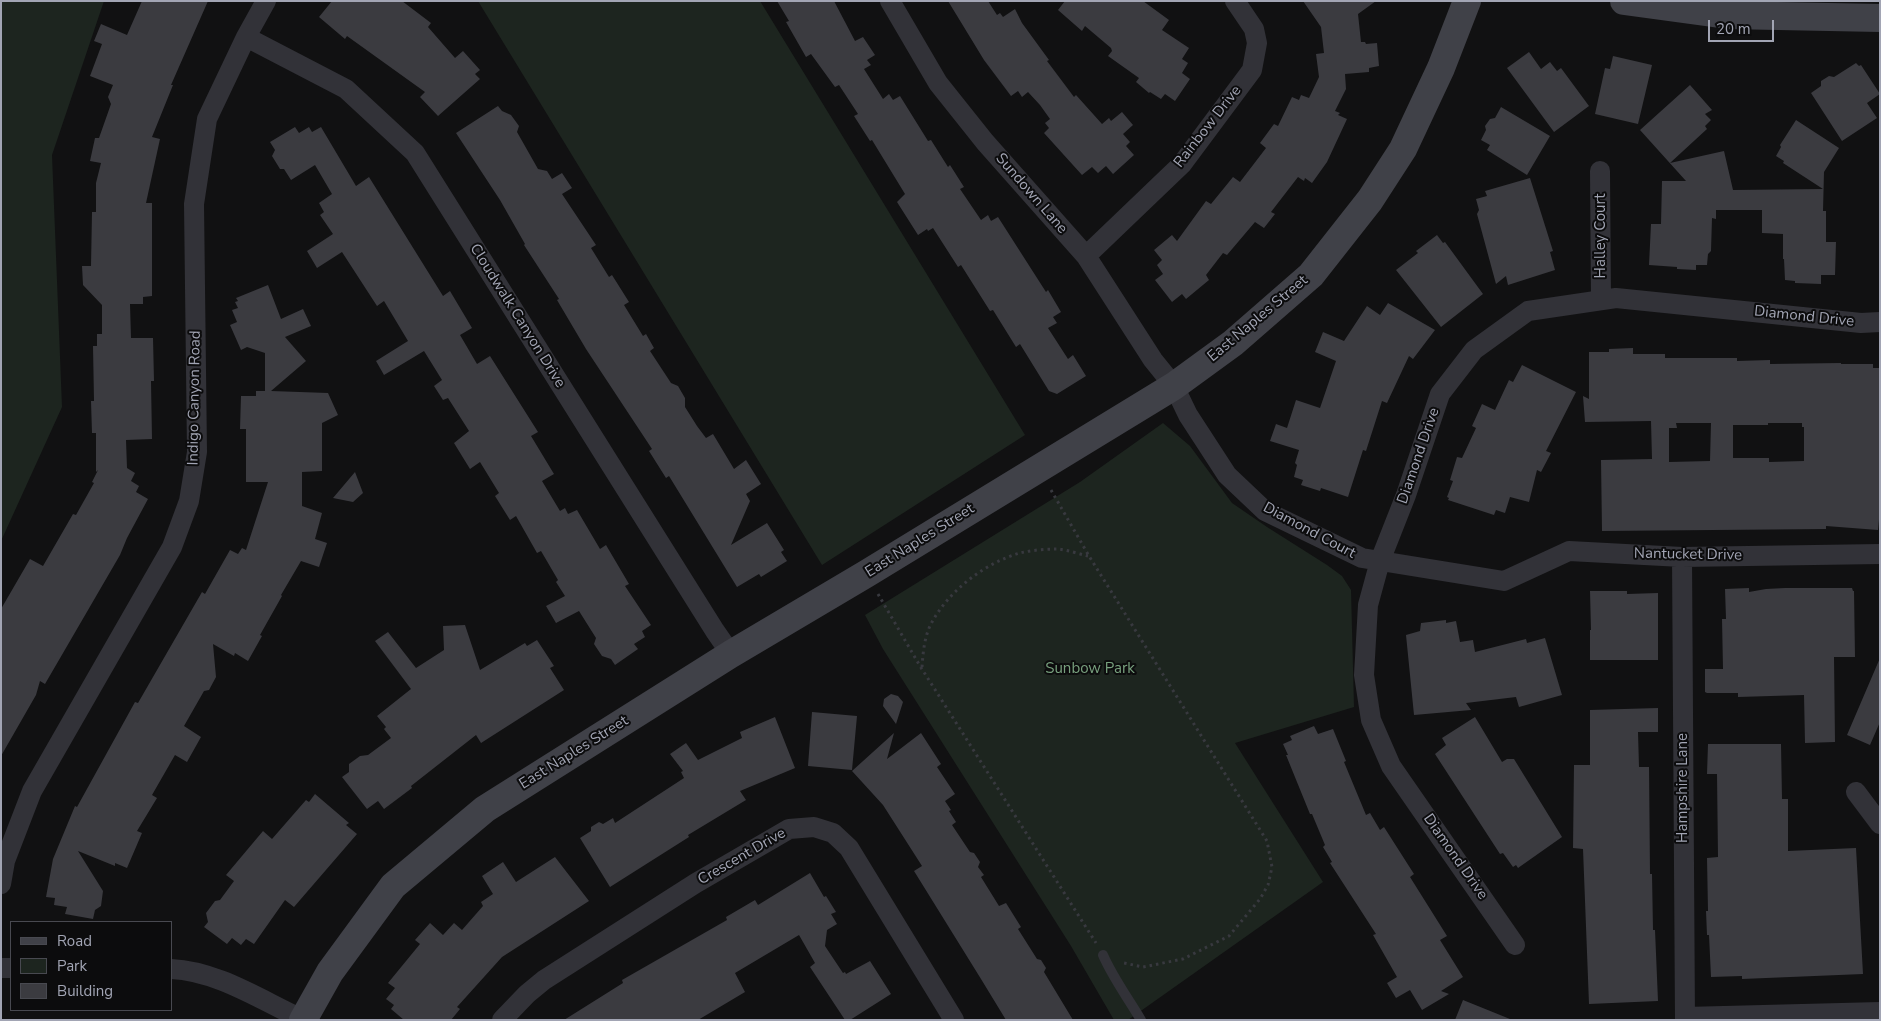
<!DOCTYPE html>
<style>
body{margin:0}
#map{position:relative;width:1881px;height:1021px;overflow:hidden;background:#111112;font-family:"Nunito Sans",sans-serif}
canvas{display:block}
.frame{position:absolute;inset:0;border:2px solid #a2a5b4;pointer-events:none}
.legend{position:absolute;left:10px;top:921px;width:162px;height:90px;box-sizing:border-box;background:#0c0c0d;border:1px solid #484950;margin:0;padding:6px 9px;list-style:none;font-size:15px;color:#a2a5b4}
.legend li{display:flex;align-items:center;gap:10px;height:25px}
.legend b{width:25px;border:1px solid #484950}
.scale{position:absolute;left:1708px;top:20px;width:66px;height:22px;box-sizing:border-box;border:2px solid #a2a5b4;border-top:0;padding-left:6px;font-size:15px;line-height:18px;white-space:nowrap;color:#a2a5b4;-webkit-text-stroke:4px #0c0c0d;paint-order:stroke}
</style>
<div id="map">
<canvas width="1881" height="1021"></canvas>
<div class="frame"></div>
<ul class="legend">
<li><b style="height:6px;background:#404148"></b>Road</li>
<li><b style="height:14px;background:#1d251f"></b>Park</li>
<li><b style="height:14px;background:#3b3b40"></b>Building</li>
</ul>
<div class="scale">20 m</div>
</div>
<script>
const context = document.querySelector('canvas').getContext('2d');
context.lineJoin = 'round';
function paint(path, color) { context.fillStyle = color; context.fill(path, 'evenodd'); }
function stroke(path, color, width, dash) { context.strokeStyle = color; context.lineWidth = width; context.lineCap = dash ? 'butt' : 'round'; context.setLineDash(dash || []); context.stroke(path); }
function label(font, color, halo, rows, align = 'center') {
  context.font = font + ' "Nunito Sans",sans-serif'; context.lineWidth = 4; context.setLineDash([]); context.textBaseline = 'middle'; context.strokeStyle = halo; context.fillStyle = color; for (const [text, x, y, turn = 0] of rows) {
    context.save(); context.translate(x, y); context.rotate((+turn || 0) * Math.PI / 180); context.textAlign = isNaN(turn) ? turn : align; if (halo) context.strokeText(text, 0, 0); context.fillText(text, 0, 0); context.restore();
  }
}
const green = new Path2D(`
 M 1,1 L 104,1 L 52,155 L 62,407 L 1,541 Z
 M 478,1 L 760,1 L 1025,435 L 822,565 Z
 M 1163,423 L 1190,446 L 1232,503 L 1267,527 L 1327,565 L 1342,576 L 1351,590 L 1354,707 L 1235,743 L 1323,882 L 1128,1020 L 1114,1020 L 1071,946 L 883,649 L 865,615 L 1080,482 Z`);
const building = new Path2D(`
 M 142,1 L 208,1 L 171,85 L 173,85 L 152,137 L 160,139 L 146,203 L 152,203 L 152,296 L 143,297 L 143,304 L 130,304 L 131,338 L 153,338 L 154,381 L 151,381 L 152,439 L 126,440 L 127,468 L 135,473 L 131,481 L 139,486 L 136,492 L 148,499 L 127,538 L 120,555 L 45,684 L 40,681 L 36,695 L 1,756 L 1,609 L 30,559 L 43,566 L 73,514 L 76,515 L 94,483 L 92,482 L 98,470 L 96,472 L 96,433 L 92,433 L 91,401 L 94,401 L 93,346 L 97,346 L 97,334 L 102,334 L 102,305 L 83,285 L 82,266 L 91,266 L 92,212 L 96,212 L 96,183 L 101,163 L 90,161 L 95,138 L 99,138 L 111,104 L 108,97 L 113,85 L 90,76 L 102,44 L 94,41 L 101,24 L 127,35 Z
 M 332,1 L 402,1 L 431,23 L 428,27 L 455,58 L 463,51 L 480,70 L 475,74 L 480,79 L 438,116 L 420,97 L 425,92 L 347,36 L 345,39 L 319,17 Z
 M 777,1 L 834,1 L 855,41 L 863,37 L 875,55 L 867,60 L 871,65 L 864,69 L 883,99 L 889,94 L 893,100 L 900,96 L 928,141 L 931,140 L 948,167 L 950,165 L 964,187 L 960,189 L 981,220 L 988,215 L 991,221 L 998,217 L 1046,292 L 1048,290 L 1061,312 L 1053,317 L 1057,323 L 1048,328 L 1068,359 L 1073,355 L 1086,376 L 1057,394 L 1049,391 L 1020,344 L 1016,347 L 993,310 L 990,311 L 961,265 L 958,267 L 933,228 L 928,231 L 927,229 L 918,235 L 897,202 L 905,194 L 872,140 L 870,141 L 854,116 L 858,114 L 839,85 L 835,87 L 811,54 L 806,57 L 786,22 L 789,21 Z
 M 948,1 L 988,1 L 997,15 L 1000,13 L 1003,17 L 1015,9 L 1022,23 L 1049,60 L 1047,61 L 1074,97 L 1076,95 L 1102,124 L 1109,118 L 1111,121 L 1122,112 L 1133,125 L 1123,134 L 1130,142 L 1126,146 L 1134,155 L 1113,174 L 1106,166 L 1098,173 L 1092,167 L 1082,175 L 1044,133 L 1049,128 L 1045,123 L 1050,119 L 1040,105 L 1028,92 L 1022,97 L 1018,91 L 1011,96 L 984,60 Z
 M 1065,1 L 1143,1 L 1169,20 L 1162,30 L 1189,48 L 1182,59 L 1188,63 L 1182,73 L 1190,79 L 1175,101 L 1165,94 L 1161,99 L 1150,92 L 1149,93 L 1136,82 L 1139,78 L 1108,56 L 1112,51 L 1111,48 L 1085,26 L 1082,31 L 1058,10 Z
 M 1303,1 L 1376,1 L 1358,14 L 1361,42 L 1365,42 L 1366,44 L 1377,43 L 1379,66 L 1369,68 L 1369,72 L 1345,74 L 1346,89 L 1335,111 L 1340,113 L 1338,115 L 1347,119 L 1327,162 L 1312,183 L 1305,178 L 1304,181 L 1298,177 L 1271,212 L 1275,214 L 1264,228 L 1255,222 L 1227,255 L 1223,253 L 1206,275 L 1209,280 L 1186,299 L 1182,294 L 1172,302 L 1155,280 L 1163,274 L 1157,265 L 1162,260 L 1154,250 L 1172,235 L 1177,241 L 1206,201 L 1211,204 L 1233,177 L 1240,182 L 1266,148 L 1260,143 L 1274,124 L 1278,126 L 1292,97 L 1299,100 L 1301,95 L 1309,98 L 1319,77 L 1316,54 L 1324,53 L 1321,27 Z
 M 1529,52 L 1541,69 L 1550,62 L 1557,71 L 1561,68 L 1589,106 L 1554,132 L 1507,68 Z
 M 1613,56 L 1652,65 L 1638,124 L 1595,114 L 1605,68 L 1610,69 Z
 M 1856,63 L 1859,66 L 1861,65 L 1880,94 L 1867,103 L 1877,118 L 1842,141 L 1811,93 L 1821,86 L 1821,81 L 1829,76 L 1834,77 Z
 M 1690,85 L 1712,110 L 1705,114 L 1711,120 L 1705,126 L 1707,129 L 1670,163 L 1724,151 L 1733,190 L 1823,189 L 1783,163 L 1784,161 L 1776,156 L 1781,147 L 1780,145 L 1796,120 L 1839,148 L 1824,172 L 1823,211 L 1826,211 L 1826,242 L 1836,242 L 1835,275 L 1821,275 L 1821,284 L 1795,283 L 1795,281 L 1785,280 L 1784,259 L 1783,259 L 1783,234 L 1762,233 L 1762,210 L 1716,210 L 1716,219 L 1712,218 L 1711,251 L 1708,254 L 1707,265 L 1696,265 L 1696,270 L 1677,269 L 1677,267 L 1649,265 L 1651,224 L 1661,224 L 1662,181 L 1686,181 L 1640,130 Z
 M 498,106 L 502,111 L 511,115 L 519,126 L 517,132 L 538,169 L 547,171 L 552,179 L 562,173 L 572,188 L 562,194 L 596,245 L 591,248 L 609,277 L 612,275 L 629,302 L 624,305 L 643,336 L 646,334 L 654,348 L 650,351 L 671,383 L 678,386 L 685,398 L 685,407 L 697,426 L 706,438 L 713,434 L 734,469 L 746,460 L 761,484 L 746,494 L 750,501 L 731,545 L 767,523 L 784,550 L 781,552 L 787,561 L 761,577 L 759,574 L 737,587 L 669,476 L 666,478 L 649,451 L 652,449 L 586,349 L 557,300 L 559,299 L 524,245 L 525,244 L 500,200 L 456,133 Z
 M 1501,107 L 1550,136 L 1527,175 L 1487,150 L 1490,145 L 1481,140 L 1486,130 L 1485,126 L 1490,119 L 1495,118 Z
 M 295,127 L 299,133 L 309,127 L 312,132 L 321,127 L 356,186 L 369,177 L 443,296 L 450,291 L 472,328 L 460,335 L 477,364 L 490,356 L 538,432 L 531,436 L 554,474 L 542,481 L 560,511 L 565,508 L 568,514 L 577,510 L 600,549 L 606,545 L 629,584 L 625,586 L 651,625 L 642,631 L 645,637 L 634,644 L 638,649 L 615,665 L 611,659 L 602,656 L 594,644 L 596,638 L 579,611 L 556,623 L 546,606 L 565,596 L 556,582 L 558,580 L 541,551 L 537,553 L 516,516 L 510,520 L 495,496 L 499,493 L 480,462 L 470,469 L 454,443 L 469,431 L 448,398 L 443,400 L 434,386 L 442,380 L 424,351 L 384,375 L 376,361 L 408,341 L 384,301 L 377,306 L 342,252 L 317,268 L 307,251 L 333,234 L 320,215 L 324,212 L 319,203 L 332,194 L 315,165 L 291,180 L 284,169 L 280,169 L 272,156 L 275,150 L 270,142 Z
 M 1530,178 L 1553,251 L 1550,252 L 1555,270 L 1508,285 L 1506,276 L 1496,284 L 1477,214 L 1479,210 L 1476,199 L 1487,196 L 1485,191 Z
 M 1437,235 L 1443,243 L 1445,242 L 1483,294 L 1441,327 L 1396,270 L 1418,253 L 1416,251 Z
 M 268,285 L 281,319 L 303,309 L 311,326 L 285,337 L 306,361 L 271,391 L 328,393 L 338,415 L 322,423 L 322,471 L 302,472 L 302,506 L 322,513 L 315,539 L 327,543 L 319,567 L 301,561 L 281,595 L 282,596 L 260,635 L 262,636 L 248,661 L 235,653 L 234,656 L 213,644 L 216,677 L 209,690 L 204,691 L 184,726 L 201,737 L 187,762 L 175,755 L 152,795 L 157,798 L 137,831 L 142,833 L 127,868 L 115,863 L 115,866 L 78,851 L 103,891 L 101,906 L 95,910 L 93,919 L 65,914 L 67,907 L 54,905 L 55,898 L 46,897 L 53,859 L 75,806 L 77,807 L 135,702 L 138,703 L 202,592 L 205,594 L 230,550 L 238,554 L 242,548 L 246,550 L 268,482 L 246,482 L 246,429 L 240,429 L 241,396 L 256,396 L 256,391 L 265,391 L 265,353 L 247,347 L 241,350 L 230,325 L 237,322 L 232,310 L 238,308 L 235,302 L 238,301 L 236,298 Z
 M 1388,303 L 1435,330 L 1413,359 L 1409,356 L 1387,403 L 1382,401 L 1366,451 L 1363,450 L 1348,497 L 1321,488 L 1320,491 L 1301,485 L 1303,480 L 1294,477 L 1297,465 L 1295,463 L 1299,450 L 1270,441 L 1276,424 L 1287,428 L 1296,400 L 1320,408 L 1336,361 L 1315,352 L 1323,332 L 1344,341 L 1367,306 L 1380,315 Z
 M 1633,348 L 1633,354 L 1665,354 L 1665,358 L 1737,358 L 1737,361 L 1770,360 L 1770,364 L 1841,363 L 1841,364 L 1873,364 L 1873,368 L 1880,368 L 1880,509 L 1878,530 L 1826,526 L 1826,529 L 1602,531 L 1601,460 L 1652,459 L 1651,421 L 1585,422 L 1583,396 L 1589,399 L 1589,352 L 1609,352 L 1609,349 ZM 1676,423 L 1711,423 L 1710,461 L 1669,462 L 1669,428 L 1677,428 ZM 1768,423 L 1802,423 L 1802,427 L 1804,427 L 1804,461 L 1769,462 L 1769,458 L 1733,458 L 1733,425 L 1768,425 Z
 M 1522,365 L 1576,392 L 1546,451 L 1551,453 L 1541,472 L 1537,470 L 1529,502 L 1510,497 L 1505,513 L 1496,510 L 1494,515 L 1448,500 L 1449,498 L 1447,497 L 1453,481 L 1450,480 L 1457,457 L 1462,458 L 1476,428 L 1472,426 L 1482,404 L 1495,410 L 1509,380 L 1513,382 Z
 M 355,472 L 363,493 L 353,502 L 333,498 Z
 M 1749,588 L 1749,592 L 1766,589 L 1785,588 L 1852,588 L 1853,591 L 1854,591 L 1855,657 L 1834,657 L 1835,742 L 1805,743 L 1804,695 L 1738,697 L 1738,693 L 1707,693 L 1705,692 L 1705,669 L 1723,669 L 1722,619 L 1726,619 L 1725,589 Z
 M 1590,591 L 1627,591 L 1627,594 L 1658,593 L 1658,660 L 1590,660 L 1590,630 L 1591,630 Z
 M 1446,620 L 1446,623 L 1456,621 L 1460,642 L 1473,640 L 1475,652 L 1526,639 L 1527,643 L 1545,638 L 1562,695 L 1519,707 L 1516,697 L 1466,703 L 1471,710 L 1414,715 L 1406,635 L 1420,631 L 1421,623 Z
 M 465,625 L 480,670 L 525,643 L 527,646 L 537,640 L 554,666 L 550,668 L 564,690 L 481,743 L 476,735 L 411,786 L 412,788 L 384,809 L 378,801 L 367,809 L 342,777 L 349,772 L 349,764 L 360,756 L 368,755 L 391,738 L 384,729 L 386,727 L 377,716 L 411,689 L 375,641 L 388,632 L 416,668 L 444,650 L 443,626 Z
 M 1880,658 L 1880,722 L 1870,745 L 1847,735 Z
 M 891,694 L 898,696 L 903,702 L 896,724 L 883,706 L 884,699 Z
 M 1658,708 L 1658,732 L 1638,732 L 1639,767 L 1649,767 L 1650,874 L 1652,874 L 1653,930 L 1655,930 L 1658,1001 L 1589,1004 L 1583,849 L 1573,848 L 1574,765 L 1590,765 L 1590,710 Z
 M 812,712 L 857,716 L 852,770 L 808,766 Z
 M 775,717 L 795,768 L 740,791 L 746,800 L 688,835 L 689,837 L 610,887 L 580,838 L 591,831 L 591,827 L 599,822 L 603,824 L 613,818 L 615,823 L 684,778 L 681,772 L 683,771 L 670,754 L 686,743 L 698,760 L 742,738 L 740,732 Z
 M 1475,717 L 1502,762 L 1507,759 L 1514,759 L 1562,837 L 1518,868 L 1516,865 L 1513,867 L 1503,853 L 1500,854 L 1435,754 L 1446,745 L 1442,738 Z
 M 1314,726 L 1318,734 L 1333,729 L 1346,761 L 1344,762 L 1366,815 L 1370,813 L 1380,830 L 1384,827 L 1414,874 L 1410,877 L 1447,936 L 1440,940 L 1463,977 L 1441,991 L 1449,994 L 1422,1010 L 1410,990 L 1396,998 L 1387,983 L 1397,977 L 1373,935 L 1376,934 L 1330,863 L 1332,862 L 1323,847 L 1325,845 L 1312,814 L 1310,814 L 1286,755 L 1288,755 L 1283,744 L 1292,740 L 1290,736 Z
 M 894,733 L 887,759 L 921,733 L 941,764 L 937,767 L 955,794 L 945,801 L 951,810 L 949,811 L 956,822 L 952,825 L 970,852 L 974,853 L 980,862 L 978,867 L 984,875 L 981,877 L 999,906 L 1006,903 L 1021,927 L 1018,929 L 1037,959 L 1041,960 L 1046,968 L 1044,972 L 1073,1020 L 1006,1020 L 981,979 L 914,871 L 922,866 L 883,805 L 852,771 Z
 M 1708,744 L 1781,744 L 1782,799 L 1788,799 L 1788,851 L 1856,848 L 1863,974 L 1742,979 L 1742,976 L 1711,977 L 1709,935 L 1707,935 L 1706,911 L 1708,911 L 1707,858 L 1718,857 L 1717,774 L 1707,774 Z
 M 315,794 L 349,823 L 346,825 L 357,834 L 294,907 L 285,900 L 254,944 L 246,939 L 241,945 L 232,938 L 227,944 L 204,927 L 208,922 L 206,913 L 215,901 L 220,900 L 234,881 L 226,875 L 263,831 L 272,839 L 306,800 L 309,802 Z
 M 555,857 L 589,901 L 502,957 L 457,1007 L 460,1009 L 451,1020 L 404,1020 L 391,1009 L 394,1005 L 386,999 L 395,988 L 388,983 L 420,944 L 415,940 L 430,923 L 443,935 L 454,923 L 462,930 L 483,906 L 481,902 L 493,894 L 482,876 L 503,862 L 516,882 Z
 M 810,873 L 824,897 L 826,896 L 836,912 L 831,914 L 837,924 L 827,930 L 825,946 L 843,973 L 845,972 L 846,974 L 870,961 L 891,994 L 850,1020 L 845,1020 L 810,967 L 815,963 L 799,935 L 735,973 L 745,992 L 698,1020 L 564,1020 L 623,983 L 622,980 L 727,920 L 726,917 L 755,900 L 758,905 Z
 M 1463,1000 L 1510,1019 L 1510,1020 L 1455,1020 Z`);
const path = new Path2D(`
 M 1051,490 L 1089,556 L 1267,841 L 1272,867 L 1268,885 L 1260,899 L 1229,936 L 1183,959 L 1143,967 L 1124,963
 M 878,594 L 920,666 L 1096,943
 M 922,667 C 923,654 924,639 930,626 C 946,593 984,563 1020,553 C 1032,550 1046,549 1058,549 C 1068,550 1079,554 1088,556`);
const lane = new Path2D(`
 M 1103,955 C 1113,978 1128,998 1141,1020`);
const street = new Path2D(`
 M 890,1 L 938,83 L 985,142 L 1086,256 L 1153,360 L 1174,386 L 1188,415 L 1227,475 L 1265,511 L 1362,558 L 1504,581 L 1569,551 L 1682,557 L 1880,554
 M 246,37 L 346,89 L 415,153 L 715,631 L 731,654
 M 1600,171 L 1601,300
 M 1086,256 L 1182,164 L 1252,70 L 1257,43 L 1254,29 L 1235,1
 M 1682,557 L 1685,1020
 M 1856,792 L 1880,824
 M 1,884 L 5,861 L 32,791 L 172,547 L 189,501 L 197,452 L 194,204 L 207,119 L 246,37 L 266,1
 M 1515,945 L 1391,766 L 1371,720 L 1364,675 L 1368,605 L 1380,561 L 1406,495 L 1440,394 L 1474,350 L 1528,311 L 1616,298 L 1861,323 L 1880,322
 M 1,968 L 11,968
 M 171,969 C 218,971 262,1001 304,1020
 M 1685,1017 L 1880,1012
 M 502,1020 L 527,994 L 544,980 L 696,883 L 789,829 L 814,827 L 833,833 L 849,848 L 954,1020`);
const secondary = new Path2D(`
 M 1624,1 L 1727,15 L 1880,18
 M 303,1020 L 330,972 L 393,886 L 485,809 L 731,654 L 866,574 L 1174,386 L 1233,343 L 1311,275 L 1370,200 L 1403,149 L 1441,68 L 1467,1`);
const streetNames = [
 ["Rainbow Drive",1208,127,-52],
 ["Sundown Lane",1031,194,49],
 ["Halley Court",1601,236,-90],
 ["Cloudwalk Canyon Drive",517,316,58],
 ["Diamond Drive",1804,317,6],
 ["East Naples Street",1258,319,-40],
 ["Indigo Canyon Road",195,398,-89],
 ["Diamond Drive",1419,456,-71],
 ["Diamond Court",1309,531,28],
 ["East Naples Street",920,541,-32],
 ["Nantucket Drive",1688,555,1],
 ["East Naples Street",574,753,-32],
 ["Hampshire Lane",1683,788,-90],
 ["Crescent Drive",742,857,-30],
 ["Diamond Drive",1455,857,55]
];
const parkNames = [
 ["Sunbow Park",1090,669]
];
paint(green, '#1d251f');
paint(building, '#3b3b40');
stroke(path, '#38393f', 3, [2.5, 4]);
stroke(lane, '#323238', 10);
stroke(street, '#323238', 20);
stroke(secondary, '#404148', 28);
label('15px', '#a2a5b4', '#0c0c0d', streetNames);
label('15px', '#78a07e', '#0c0c0d', parkNames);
</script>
